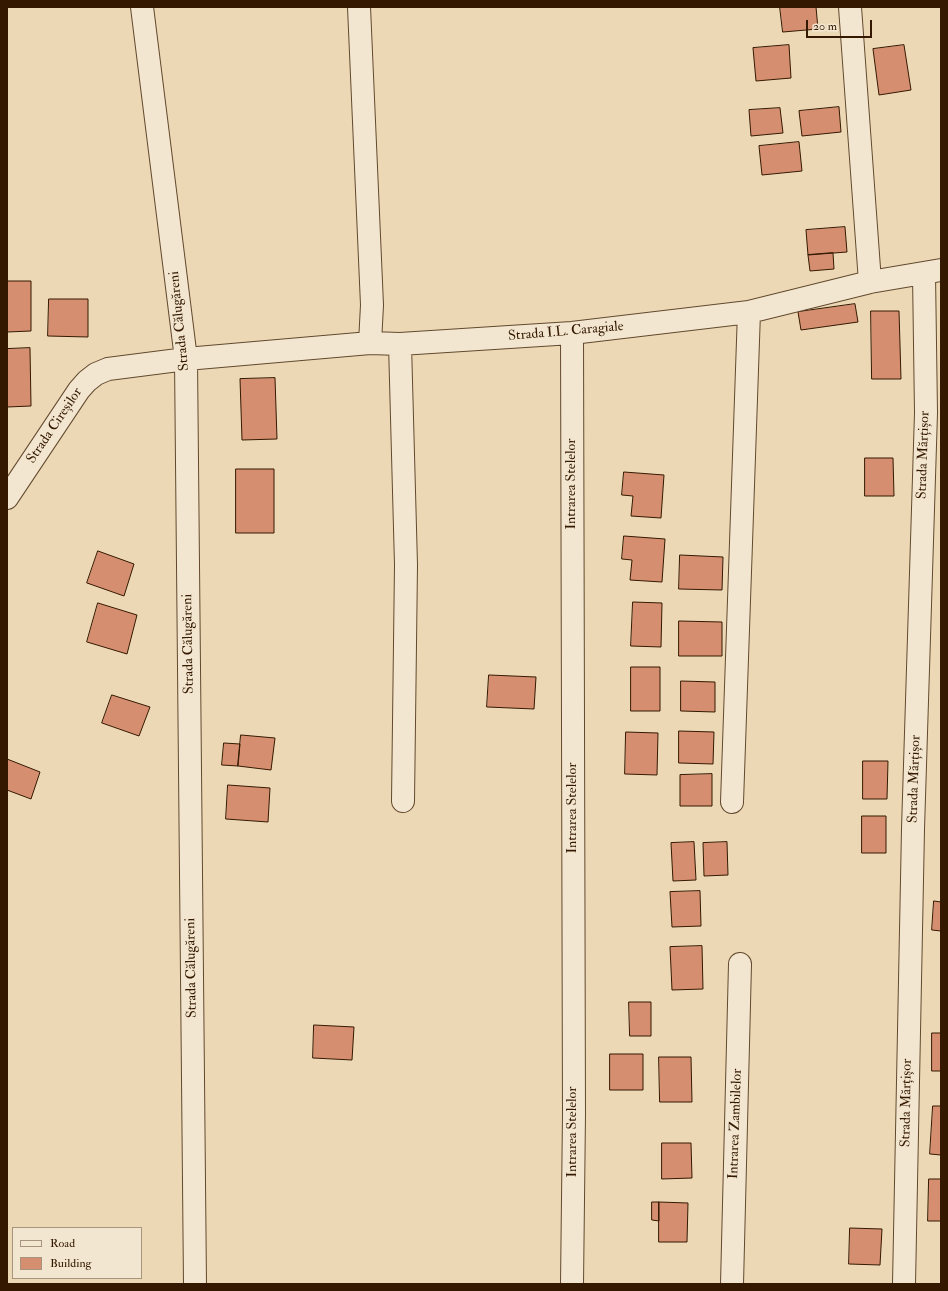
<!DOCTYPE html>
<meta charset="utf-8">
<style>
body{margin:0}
#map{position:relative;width:948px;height:1291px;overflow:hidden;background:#edd8b6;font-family:"IM FELL Double Pica",serif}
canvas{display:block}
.frame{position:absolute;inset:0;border:8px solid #341900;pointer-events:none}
.legend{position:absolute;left:12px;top:1227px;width:130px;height:52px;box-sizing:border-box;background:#f3e6d0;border:1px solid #a7947d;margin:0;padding:5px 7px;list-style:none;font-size:12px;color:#341900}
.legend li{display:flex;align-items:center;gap:8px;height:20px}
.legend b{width:20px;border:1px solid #a7947d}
.scale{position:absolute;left:806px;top:20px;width:66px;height:18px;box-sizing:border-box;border:2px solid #341900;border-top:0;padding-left:5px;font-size:12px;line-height:14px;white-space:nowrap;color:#341900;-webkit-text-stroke:3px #f3e6d0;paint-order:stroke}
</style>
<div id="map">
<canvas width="948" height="1291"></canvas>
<div class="frame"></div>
<ul class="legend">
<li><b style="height:5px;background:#f3e6d0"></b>Road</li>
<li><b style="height:11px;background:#d58e70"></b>Building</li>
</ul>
<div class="scale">20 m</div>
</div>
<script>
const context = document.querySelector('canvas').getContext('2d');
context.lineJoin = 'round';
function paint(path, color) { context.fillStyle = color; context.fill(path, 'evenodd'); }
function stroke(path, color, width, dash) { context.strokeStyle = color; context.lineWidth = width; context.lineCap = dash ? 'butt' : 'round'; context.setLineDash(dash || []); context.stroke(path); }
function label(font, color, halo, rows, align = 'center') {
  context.font = font + ' "IM FELL Double Pica",serif'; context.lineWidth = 4; context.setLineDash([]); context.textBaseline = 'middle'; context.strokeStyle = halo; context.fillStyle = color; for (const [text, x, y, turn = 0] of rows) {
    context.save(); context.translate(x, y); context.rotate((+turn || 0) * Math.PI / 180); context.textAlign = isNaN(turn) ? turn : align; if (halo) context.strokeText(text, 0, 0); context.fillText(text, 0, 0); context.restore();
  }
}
const building = new Path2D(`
 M 780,7 L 816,7 L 818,29 L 783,32 Z
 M 789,45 L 791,78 L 756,81 L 753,48 Z
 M 904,45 L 911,90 L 879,95 L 873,49 Z
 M 839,107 L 841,132 L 802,136 L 799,111 Z
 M 780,108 L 783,133 L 751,136 L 749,110 Z
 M 799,142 L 802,171 L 762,175 L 759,146 Z
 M 845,227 L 847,252 L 808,255 L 806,230 Z
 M 833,253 L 834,269 L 810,271 L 808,255 Z
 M 7,281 L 31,281 L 31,331 L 7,332 Z
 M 49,299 L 88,299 L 88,337 L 48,336 Z
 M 855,304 L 858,322 L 801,330 L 798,312 Z
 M 871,311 L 899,311 L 901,379 L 872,379 Z
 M 30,348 L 31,406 L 7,407 L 7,349 Z
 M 275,378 L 277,439 L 242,440 L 240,379 Z
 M 865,458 L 893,458 L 894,496 L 865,496 Z
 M 236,469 L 274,469 L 274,533 L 236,533 Z
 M 624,472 L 664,475 L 661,518 L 631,516 L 633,496 L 622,495 Z
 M 624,536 L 665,539 L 662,582 L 630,580 L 632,560 L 622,559 Z
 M 98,551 L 134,564 L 124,596 L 87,583 Z
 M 680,555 L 723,557 L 722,590 L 679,589 Z
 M 633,602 L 662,603 L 661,647 L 631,646 Z
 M 98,603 L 137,615 L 127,654 L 87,642 Z
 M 679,621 L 722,622 L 722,656 L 679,656 Z
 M 631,667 L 660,667 L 660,711 L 631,711 Z
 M 489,675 L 536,677 L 534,709 L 487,707 Z
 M 681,681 L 715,682 L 715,712 L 681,711 Z
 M 112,695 L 150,707 L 139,736 L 102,723 Z
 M 679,731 L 714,732 L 713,764 L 679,763 Z
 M 626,732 L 658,733 L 657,775 L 625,774 Z
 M 241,735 L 275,738 L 271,770 L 238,766 Z
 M 224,743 L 240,744 L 238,766 L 222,765 Z
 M 7,759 L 40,772 L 31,799 L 7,790 Z
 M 863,761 L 888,761 L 887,799 L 863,799 Z
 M 712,774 L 712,806 L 680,806 L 680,775 Z
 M 228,785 L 270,788 L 268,822 L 226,819 Z
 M 862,816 L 886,816 L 886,853 L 862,853 Z
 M 694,842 L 696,880 L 673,881 L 671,843 Z
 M 727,842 L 728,875 L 704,876 L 703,843 Z
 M 700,891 L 701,926 L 672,927 L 670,892 Z
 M 934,901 L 941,902 L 941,931 L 932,930 Z
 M 702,946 L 703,989 L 672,990 L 670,947 Z
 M 629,1002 L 651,1002 L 651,1036 L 630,1036 Z
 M 314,1025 L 354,1027 L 352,1060 L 313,1058 Z
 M 932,1033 L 941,1033 L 941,1071 L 932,1071 Z
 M 610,1054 L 643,1054 L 643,1090 L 610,1090 Z
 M 659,1057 L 691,1057 L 692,1102 L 660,1102 Z
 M 933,1106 L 941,1106 L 941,1155 L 930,1154 Z
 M 662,1143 L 691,1143 L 692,1178 L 662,1179 Z
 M 929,1179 L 941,1179 L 941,1221 L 928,1221 Z
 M 652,1202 L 659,1202 L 659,1221 L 652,1220 Z
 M 659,1202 L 688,1203 L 687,1242 L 659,1242 Z
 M 850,1228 L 882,1229 L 880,1265 L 849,1264 Z`);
const minor = new Path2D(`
 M 142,7 L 186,359 L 195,1284
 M 359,7 L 372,305 L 370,343
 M 850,7 L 870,282
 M 572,333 L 574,1114 L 572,1284
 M 400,344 L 406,565 L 403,801
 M 7,498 L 79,390 L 87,381 L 96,374 L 108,369 L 186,359 L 370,343 L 400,344 L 572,333 L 749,312 L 870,282 L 941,270
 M 732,802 L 749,312
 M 732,1284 L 740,964
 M 904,1284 L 913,829 L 926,413 L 924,274`);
const streetNames = [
 ["Strada Călugăreni",180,321,-96],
 ["Strada I.L. Caragiale",566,332,-5],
 ["Strada Cireșilor",55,426,-56],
 ["Strada Mărțișor",924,455,-88],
 ["Intrarea Stelelor",572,484,-90],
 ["Strada Călugăreni",189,644,-91],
 ["Strada Mărțișor",915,779,-88],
 ["Intrarea Stelelor",573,808,-90],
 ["Strada Călugăreni",192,968,-91],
 ["Strada Mărțișor",907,1103,-89],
 ["Intrarea Zambilelor",736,1124,-88],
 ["Intrarea Stelelor",573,1132,-90]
];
paint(building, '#d58e70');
stroke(building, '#341900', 1);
stroke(minor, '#62492e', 24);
stroke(minor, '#f3e6d0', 22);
label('14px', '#341900', '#f3e6d0', streetNames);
</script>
